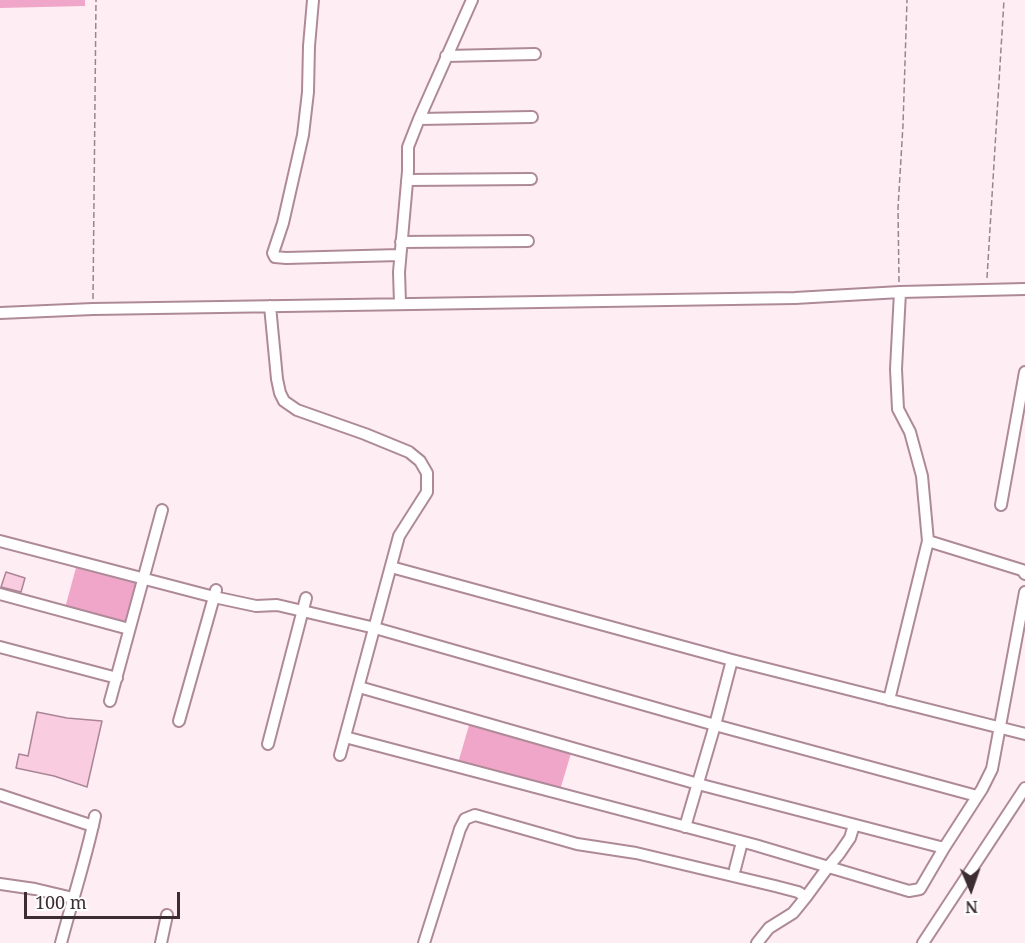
<!DOCTYPE html>
<style>
body{margin:0}
#map{position:relative;width:1025px;height:943px;overflow:hidden;background:#feeef4;font-family:"Noto Serif",serif}
canvas{display:block}
.north{position:absolute;left:941px;top:859px;width:60px;height:60px;-webkit-text-stroke:4px #fff;paint-order:stroke;rotate:178deg;font-size:16px;font-weight:700;line-height:24px;text-align:center;color:#3c2d33}
.north::after{content:'';display:block;margin:auto;width:21px;height:27px;background:#3c2d33;clip-path:polygon(50% 0,100% 100%,50% 72%,0 100%)}
.scale{position:absolute;left:24px;top:892px;width:156px;height:27px;box-sizing:border-box;border:3px solid #3c2d33;border-top:0;padding-left:8px;font-size:18px;line-height:21px;white-space:nowrap;color:#3c2d33;-webkit-text-stroke:4px #fff;paint-order:stroke}
</style>
<div id="map">
<canvas width="1025" height="943"></canvas>
<div class="north">N</div>
<div class="scale">100 m</div>
</div>
<script>
const context = document.querySelector('canvas').getContext('2d');
context.lineJoin = 'round';
function paint(path, color) { context.fillStyle = color; context.fill(path, 'evenodd'); }
function stroke(path, color, width, dash) { context.strokeStyle = color; context.lineWidth = width; context.lineCap = dash ? 'butt' : 'round'; context.setLineDash(dash || []); context.stroke(path); }
const green = new Path2D(`
 M 0,0 L 85,0 L 85,6 L 0,8 Z
 M 77,564 L 138,581 L 127,624 L 65,608 Z
 M 470,722 L 572,750 L 560,790 L 458,763 Z`);
const building = new Path2D(`
 M 6,572 L 25,578 L 21,592 L 1,587 Z
 M 37,712 L 67,718 L 102,721 L 87,787 L 54,776 L 16,768 L 19,754 L 28,756 Z`);
const path = new Path2D(`
 M 987,278 L 1004,0
 M 899,282 L 898,208 L 903,125 L 907,0
 M 93,299 L 96,0`);
const minor = new Path2D(`
 M 313,0 L 309,46 L 308,92 L 303,135 L 283,223 L 273,253 L 275,257 L 286,258 L 400,255
 M 446,56 L 535,54
 M 419,119 L 532,117
 M 407,180 L 531,179
 M 401,242 L 528,241
 M 400,303 L 399,272 L 408,171 L 408,147 L 419,119 L 472,0
 M 270,306 L 277,379 L 280,393 L 284,401 L 297,410 L 365,434 L 409,452 L 420,461 L 427,473 L 427,492 L 399,536 L 340,755
 M 0,313 L 93,309 L 795,298 L 900,292 L 1025,289
 M 1001,505 L 1025,372
 M 0,541 L 214,597 L 256,606 L 277,605 L 375,628 L 715,725 L 977,796
 M 928,541 L 1022,570 L 1025,574
 M 391,567 L 732,660 L 1025,734
 M 0,594 L 129,629
 M 0,647 L 117,678
 M 359,687 L 698,784 L 944,848
 M 889,700 L 928,541 L 922,476 L 910,432 L 898,409 L 896,369 L 900,292
 M 110,701 L 162,510
 M 179,721 L 216,590
 M 345,737 L 755,845 L 909,891 L 920,889 L 944,848 L 982,789 L 992,769 L 1025,592
 M 268,744 L 306,598
 M 0,795 L 93,826
 M 685,827 L 715,725 L 732,660
 M 735,869 L 742,842
 M 0,884 L 35,889 L 73,898
 M 61,943 C 72,901 86,859 95,816
 M 161,943 L 167,915
 M 424,943 L 460,829 L 465,819 L 475,815 L 577,844 L 636,853 L 775,886 L 798,892 L 806,897
 M 757,943 L 769,928 L 793,913 L 806,897 L 828,867 L 839,854 L 850,838 L 854,825
 M 923,943 L 1025,788`);
paint(green, '#f0a6c8');
paint(building, '#facce0');
stroke(building, '#a98595', 1.5);
stroke(minor, '#ae8a99', 14);
stroke(path, '#97878d', 1.5, [6, 3]);
stroke(minor, '#fff', 10);
</script>
